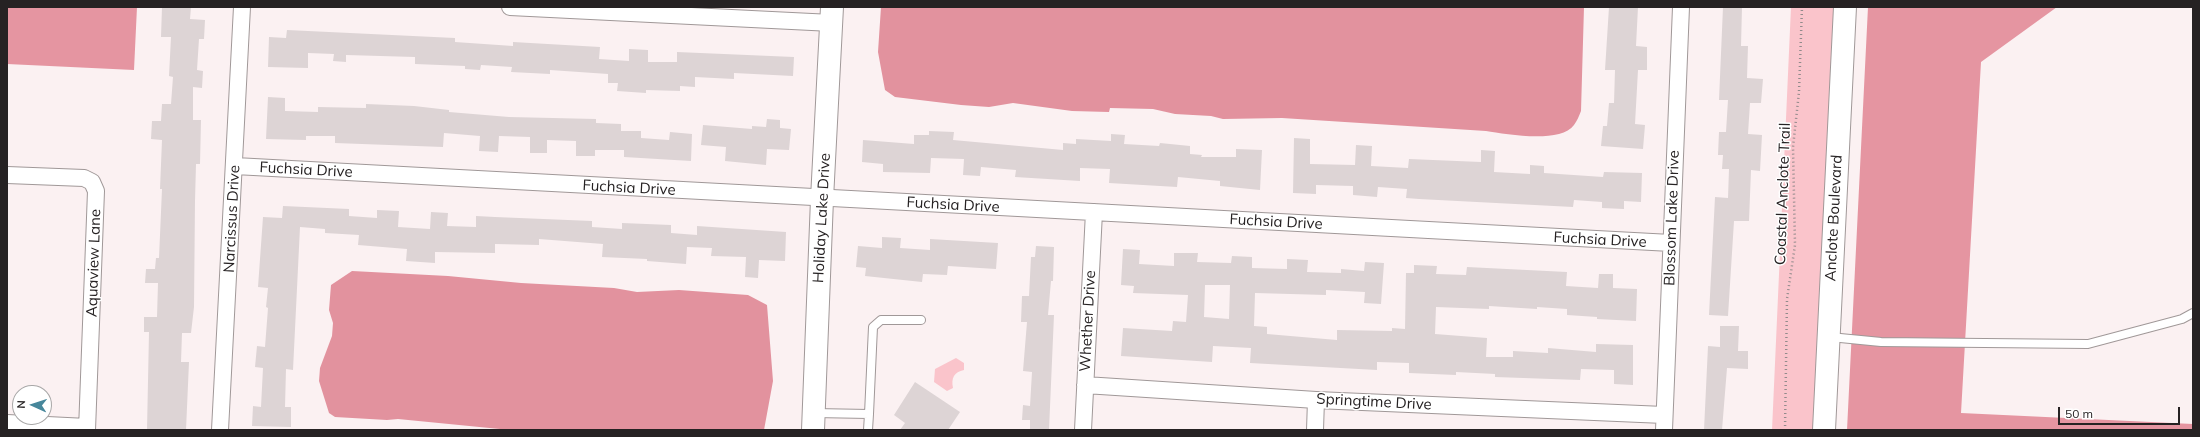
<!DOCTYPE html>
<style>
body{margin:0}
#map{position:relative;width:2200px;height:437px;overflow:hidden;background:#fbf1f2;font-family:Mulish,sans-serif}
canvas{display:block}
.frame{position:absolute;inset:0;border:8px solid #262223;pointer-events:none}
.north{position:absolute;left:12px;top:385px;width:40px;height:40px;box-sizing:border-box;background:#fff;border:1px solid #a8a7a7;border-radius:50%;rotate:273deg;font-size:11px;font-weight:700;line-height:16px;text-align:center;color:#262223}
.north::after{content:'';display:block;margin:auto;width:14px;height:18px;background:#47879b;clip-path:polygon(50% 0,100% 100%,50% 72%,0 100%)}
.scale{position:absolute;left:2058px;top:407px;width:122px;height:18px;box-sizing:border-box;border:2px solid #262223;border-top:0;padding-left:5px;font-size:12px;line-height:14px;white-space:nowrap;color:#262223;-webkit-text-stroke:3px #fff;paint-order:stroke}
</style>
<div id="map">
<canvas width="2200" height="437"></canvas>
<div class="frame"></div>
<div class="north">N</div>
<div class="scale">50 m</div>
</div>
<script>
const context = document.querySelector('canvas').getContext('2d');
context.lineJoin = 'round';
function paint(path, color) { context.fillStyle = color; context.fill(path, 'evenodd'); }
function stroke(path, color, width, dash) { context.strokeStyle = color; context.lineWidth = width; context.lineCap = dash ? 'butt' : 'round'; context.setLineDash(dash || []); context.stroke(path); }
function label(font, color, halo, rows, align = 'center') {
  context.font = font + ' Mulish,sans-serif'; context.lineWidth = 3; context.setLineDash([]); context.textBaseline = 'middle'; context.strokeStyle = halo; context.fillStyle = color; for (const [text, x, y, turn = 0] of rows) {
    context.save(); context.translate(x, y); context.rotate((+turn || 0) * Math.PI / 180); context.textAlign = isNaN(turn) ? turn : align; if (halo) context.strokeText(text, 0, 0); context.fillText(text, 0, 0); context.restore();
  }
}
const green = new Path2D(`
 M 1791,7 L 1836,7 L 1818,430 L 1772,430 Z
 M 956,358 L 964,363 L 964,370 C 954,372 951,378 953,388 L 947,391 L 934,382 L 935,369 Z`);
const forest = new Path2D(`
 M 7,7 L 137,7 L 134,70 L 7,64 Z
 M 1868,7 L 2057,7 L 1981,62 L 1961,413 L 2193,424 L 2193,430 L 1847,430 Z`);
const water = new Path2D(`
 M 881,7 L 1584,7 L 1581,111 C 1579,116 1577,121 1574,125 C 1560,144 1506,134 1486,131 L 1282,118 L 1223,119 L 1211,116 L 1175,114 L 1153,109 L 1110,108 L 1109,112 L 1072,111 L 1013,103 L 989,107 L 961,105 L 895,97 L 885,90 L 878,52 Z
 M 352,271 L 448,276 L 521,283 L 614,288 L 637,292 L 679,290 L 748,295 L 767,305 L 773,381 L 764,430 L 510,430 L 398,419 L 387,420 L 335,417 L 329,413 L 319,381 L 320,368 L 332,336 L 333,323 L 329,310 L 331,285 Z`);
const building = new Path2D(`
 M 162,7 L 191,7 L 190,19 L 205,20 L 204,39 L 199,39 L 197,70 L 203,71 L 202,88 L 193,87 L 193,120 L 201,120 L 200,164 L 196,164 L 195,201 L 194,307 L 191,333 L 182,333 L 181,362 L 189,362 L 186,430 L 147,430 L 149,332 L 144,332 L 144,317 L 157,317 L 158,283 L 145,283 L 146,269 L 155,269 L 156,258 L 159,258 L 162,189 L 160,189 L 162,140 L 151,139 L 152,121 L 161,121 L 162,104 L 171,104 L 173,77 L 169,76 L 171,37 L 161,37 Z
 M 1609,7 L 1638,7 L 1636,46 L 1647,47 L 1647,70 L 1638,70 L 1635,124 L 1645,125 L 1643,149 L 1601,146 L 1603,126 L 1607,126 L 1609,103 L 1614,103 L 1615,70 L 1605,70 Z
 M 1723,7 L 1742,7 L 1741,46 L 1748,46 L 1747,78 L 1763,79 L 1761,103 L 1750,103 L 1748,134 L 1762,135 L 1760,171 L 1751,170 L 1749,221 L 1734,221 L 1728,316 L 1709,315 L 1715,197 L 1728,198 L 1729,169 L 1722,169 L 1723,155 L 1718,155 L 1719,132 L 1726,132 L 1728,100 L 1719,100 Z
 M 287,30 L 455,38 L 455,42 L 513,46 L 513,42 L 600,47 L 599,59 L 629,61 L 629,49 L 648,50 L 648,62 L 677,62 L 677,52 L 794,57 L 793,76 L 734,73 L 734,79 L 695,77 L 695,87 L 680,86 L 680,91 L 646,90 L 646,93 L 617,91 L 618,83 L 608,83 L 608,74 L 550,70 L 550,74 L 511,72 L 512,67 L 481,65 L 480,70 L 465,69 L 465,66 L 415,64 L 415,57 L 346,55 L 346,62 L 333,61 L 334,54 L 308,53 L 308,68 L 268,67 L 269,37 L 286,38 Z
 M 268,97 L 285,98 L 285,111 L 318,112 L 318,107 L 366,108 L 366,104 L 414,106 L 449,110 L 449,112 L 509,117 L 596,119 L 596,123 L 621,124 L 621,131 L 641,131 L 641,138 L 669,140 L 670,132 L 692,134 L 691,161 L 624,157 L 624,150 L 595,150 L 595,156 L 576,156 L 576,141 L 547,140 L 547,153 L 530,153 L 530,137 L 499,136 L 498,152 L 479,151 L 480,136 L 444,133 L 443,147 L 335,143 L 335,136 L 306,136 L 306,140 L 266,139 Z
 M 767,119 L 780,120 L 780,128 L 791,129 L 789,150 L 767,149 L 766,165 L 725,161 L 726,147 L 701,145 L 703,125 L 752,129 L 752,126 L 766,127 Z
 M 929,131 L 954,132 L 953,140 L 1063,150 L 1063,143 L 1076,144 L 1076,139 L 1111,141 L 1111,134 L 1125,135 L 1124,144 L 1159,146 L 1160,143 L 1190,146 L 1190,154 L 1202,155 L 1201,157 L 1236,157 L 1236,149 L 1262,150 L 1260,190 L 1220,186 L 1220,181 L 1178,177 L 1177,187 L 1109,183 L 1110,169 L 1080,168 L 1080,181 L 1015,177 L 1016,170 L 981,167 L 980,176 L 963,175 L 964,159 L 931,158 L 930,173 L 883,172 L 883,164 L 862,162 L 863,140 L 914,144 L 914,135 L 929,135 Z
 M 1294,138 L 1310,139 L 1310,164 L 1355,165 L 1356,145 L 1372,146 L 1371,166 L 1408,168 L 1409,159 L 1481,162 L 1481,150 L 1495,151 L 1494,172 L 1530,174 L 1530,165 L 1544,166 L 1544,173 L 1603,177 L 1604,172 L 1642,173 L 1641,202 L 1624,201 L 1624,209 L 1602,208 L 1602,202 L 1574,200 L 1573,207 L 1419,199 L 1406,198 L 1407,189 L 1378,187 L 1377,197 L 1353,195 L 1353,186 L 1316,185 L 1316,194 L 1293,193 Z
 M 283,206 L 349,209 L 349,216 L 377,218 L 377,210 L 399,211 L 398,227 L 430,229 L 431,212 L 448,213 L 447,226 L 476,227 L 476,216 L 495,217 L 592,221 L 592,227 L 622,229 L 622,223 L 671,225 L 671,233 L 697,235 L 697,226 L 786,232 L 785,261 L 759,260 L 758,278 L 745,277 L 746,257 L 711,256 L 712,248 L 687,247 L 686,264 L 647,261 L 647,259 L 602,257 L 603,244 L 539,239 L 539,245 L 495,244 L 495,253 L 435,252 L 435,263 L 406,261 L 407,249 L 358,245 L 359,235 L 325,233 L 325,229 L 300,227 L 293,370 L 286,369 L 285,407 L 291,407 L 291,427 L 252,426 L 253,406 L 261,407 L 263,368 L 255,367 L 257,346 L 265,347 L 268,308 L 266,307 L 268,288 L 258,287 L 263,217 L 282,218 Z
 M 882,237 L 901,238 L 900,248 L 930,250 L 930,239 L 998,243 L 996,269 L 948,266 L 947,275 L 923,274 L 922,282 L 865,276 L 866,268 L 856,267 L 858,246 L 882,248 Z
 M 1036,246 L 1054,247 L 1053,281 L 1051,281 L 1048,315 L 1054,315 L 1049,430 L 1030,429 L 1030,420 L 1022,420 L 1023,405 L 1030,406 L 1032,372 L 1023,371 L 1027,322 L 1021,322 L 1022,296 L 1029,296 L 1031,257 L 1035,257 Z
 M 1123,249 L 1140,250 L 1139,264 L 1174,266 L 1174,253 L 1198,253 L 1197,262 L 1231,263 L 1232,256 L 1252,257 L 1252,268 L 1287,269 L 1287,259 L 1308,260 L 1307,272 L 1341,273 L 1341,269 L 1364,271 L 1365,262 L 1384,263 L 1381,304 L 1364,303 L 1365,292 L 1326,290 L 1326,295 L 1255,293 L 1254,326 L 1267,327 L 1267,334 L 1337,340 L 1337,330 L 1392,331 L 1392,328 L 1405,329 L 1406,273 L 1414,273 L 1414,265 L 1437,266 L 1436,274 L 1466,275 L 1467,267 L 1567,272 L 1566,286 L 1598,288 L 1599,274 L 1613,274 L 1613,288 L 1637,289 L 1636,321 L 1597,319 L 1597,317 L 1567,315 L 1567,309 L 1537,307 L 1537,309 L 1489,306 L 1489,309 L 1436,307 L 1435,334 L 1487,338 L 1486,357 L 1513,357 L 1513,351 L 1548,353 L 1548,348 L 1596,352 L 1596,344 L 1633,345 L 1633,385 L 1614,384 L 1614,370 L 1581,369 L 1580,380 L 1495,377 L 1495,374 L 1456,372 L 1456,375 L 1409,373 L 1409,363 L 1377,362 L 1377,370 L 1250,363 L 1251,348 L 1213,346 L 1212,362 L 1121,356 L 1123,328 L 1172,331 L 1173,321 L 1186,322 L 1188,295 L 1133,293 L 1134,286 L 1121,285 ZM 1205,285 L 1230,285 L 1229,319 L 1204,317 Z
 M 1720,326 L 1739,326 L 1738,351 L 1748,351 L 1748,369 L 1727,368 L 1722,430 L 1704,430 L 1708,346 L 1720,347 Z
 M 915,382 L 960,412 L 948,430 L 900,430 L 905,423 L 894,415 Z`);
const path = new Path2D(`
 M 1785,430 L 1787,299 L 1795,245 L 1793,147 L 1799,92 L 1802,7`);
const lane = new Path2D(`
 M 1830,337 L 1881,342 L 2088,344 L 2182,319 L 2193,313
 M 814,413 L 869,414 L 873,327 L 881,320 L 921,320
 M 868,430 L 869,414`);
const street = new Path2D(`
 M 510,7 L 832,23
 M 235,166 L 1671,243
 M 7,175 L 84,178 L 92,182 L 96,191 L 87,430
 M 1085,385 L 1316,400 L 1664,415
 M 7,423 L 87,427
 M 220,430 L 242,7
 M 1083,430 L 1094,212
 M 1315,430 L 1316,400
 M 1664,430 L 1681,7`);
const secondary = new Path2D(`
 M 813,430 L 822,199 L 832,7
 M 1824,430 L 1845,7`);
const streetNames = [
 ["Fuchsia Drive",306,170,3],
 ["Fuchsia Drive",629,188,3],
 ["Coastal Anclote Trail",1783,194,-88],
 ["Fuchsia Drive",953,205,3],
 ["Holiday Lake Drive",822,218,-87],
 ["Blossom Lake Drive",1672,218,-88],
 ["Anclote Boulevard",1834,218,-87],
 ["Narcissus Drive",232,219,-87],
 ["Fuchsia Drive",1276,222,3],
 ["Fuchsia Drive",1600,240,3],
 ["Aquaview Lane",94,263,-88],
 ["Whether Drive",1088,321,-87],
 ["Springtime Drive",1374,402,3]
];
paint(green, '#fac4cb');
paint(forest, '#e595a1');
paint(water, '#e2929e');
paint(building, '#ddd4d5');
stroke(lane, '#a09898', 10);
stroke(street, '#a09898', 18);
stroke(secondary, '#a09898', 24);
stroke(path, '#928b8c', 2.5, [1, 3]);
stroke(lane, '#fff', 8);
stroke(street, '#fff', 16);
stroke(secondary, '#fff', 22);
label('15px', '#262223', '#fff', streetNames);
</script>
